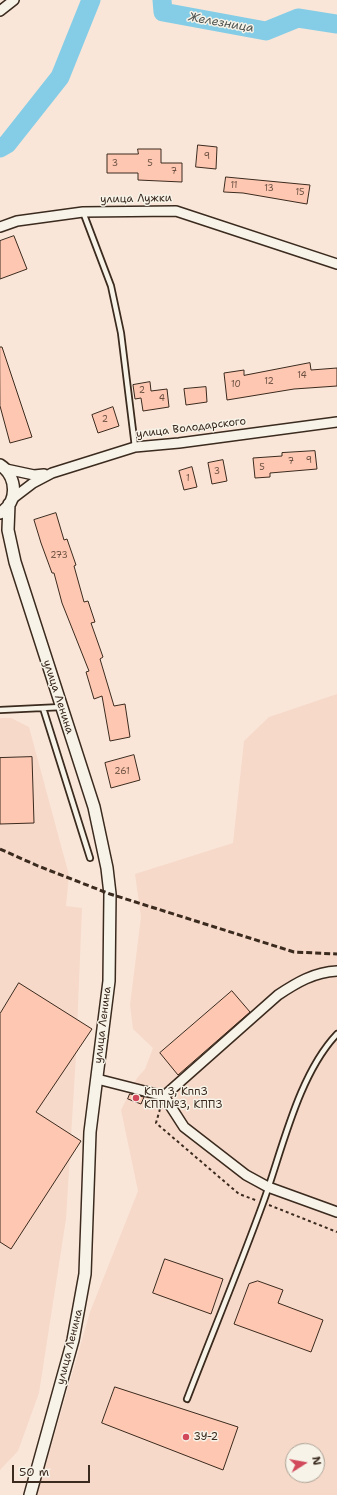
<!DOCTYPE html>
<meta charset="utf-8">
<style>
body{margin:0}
#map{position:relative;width:337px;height:1495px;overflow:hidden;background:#f9e6d8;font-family:"Shantell Sans",sans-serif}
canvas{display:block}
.north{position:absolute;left:285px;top:1443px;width:40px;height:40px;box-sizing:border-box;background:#f7f3e8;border:1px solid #aca397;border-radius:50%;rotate:79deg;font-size:11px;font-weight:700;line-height:16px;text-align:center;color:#3b2a1e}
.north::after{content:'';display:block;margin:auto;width:14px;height:18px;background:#d1495b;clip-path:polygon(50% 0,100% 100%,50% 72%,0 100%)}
.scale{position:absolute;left:12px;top:1465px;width:78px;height:18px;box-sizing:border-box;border:2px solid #3b2a1e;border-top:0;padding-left:5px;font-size:12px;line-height:14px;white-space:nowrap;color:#3b2a1e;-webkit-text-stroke:3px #f7f3e8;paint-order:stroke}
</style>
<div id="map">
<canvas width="337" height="1495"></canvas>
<div class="north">N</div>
<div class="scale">50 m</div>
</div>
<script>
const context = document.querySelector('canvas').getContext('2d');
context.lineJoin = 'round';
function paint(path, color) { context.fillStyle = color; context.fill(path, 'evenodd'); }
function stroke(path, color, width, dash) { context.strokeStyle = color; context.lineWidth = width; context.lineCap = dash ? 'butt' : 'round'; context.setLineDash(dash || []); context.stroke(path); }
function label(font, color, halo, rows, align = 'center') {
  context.font = font + ' "Shantell Sans",sans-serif'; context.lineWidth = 3; context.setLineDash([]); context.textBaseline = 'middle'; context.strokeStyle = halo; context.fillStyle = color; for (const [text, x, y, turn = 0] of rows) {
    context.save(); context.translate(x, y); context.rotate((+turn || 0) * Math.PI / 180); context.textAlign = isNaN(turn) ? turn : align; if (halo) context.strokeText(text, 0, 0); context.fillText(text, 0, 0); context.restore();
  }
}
const built = new Path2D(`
 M 337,694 L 337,1495 L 37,1495 L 90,1312 L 138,1191 L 121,1110 L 137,1078 L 145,1069 L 153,1048 L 133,1029 L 130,1005 L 141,917 L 135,874 L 233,843 L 244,741 L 269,717 ZM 293,1451 L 317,1451 L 317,1475 L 293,1475 Z
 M 0,718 L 11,718 L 29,727 L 69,875 L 66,906 L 82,908 L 76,1055 L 66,1219 L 39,1393 L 18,1451 L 0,1470 Z`);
const river = new Path2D(`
 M 162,0 L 163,12 L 266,31 L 298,18 L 337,24
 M 0,148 L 7,144 L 60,77 L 91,0`);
const building = new Path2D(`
 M 198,145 L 217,147 L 216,169 L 196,167 Z
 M 138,149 L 161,149 L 161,163 L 182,163 L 182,182 L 138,180 L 138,173 L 107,173 L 107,154 L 138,154 Z
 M 226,177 L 310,185 L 307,204 L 243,193 L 224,192 Z
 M 14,236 L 27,269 L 0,279 L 0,241 Z
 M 0,347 L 2,347 L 32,437 L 10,443 L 0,406 Z
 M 310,363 L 311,370 L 337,368 L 337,386 L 294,389 L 227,400 L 224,373 L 244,370 L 244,375 Z
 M 150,382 L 151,391 L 167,389 L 169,407 L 143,411 L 141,398 L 135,399 L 133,385 Z
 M 206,387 L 207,402 L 186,405 L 184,389 Z
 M 113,407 L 119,426 L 98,433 L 92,415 Z
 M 315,451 L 317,469 L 270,473 L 270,477 L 255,478 L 253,458 L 282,456 L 282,453 Z
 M 223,460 L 227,481 L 212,484 L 208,463 Z
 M 192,467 L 197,487 L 184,490 L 179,471 Z
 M 56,513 L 64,540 L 67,539 L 76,565 L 74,566 L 84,602 L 88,601 L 95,622 L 91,623 L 103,657 L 100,659 L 114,706 L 125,704 L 130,737 L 110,741 L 102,696 L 94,699 L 86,672 L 89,671 L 62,603 L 54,573 L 52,573 L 41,543 L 34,520 Z
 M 134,755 L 140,780 L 111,788 L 105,763 Z
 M 32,757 L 34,823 L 0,824 L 0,758 Z
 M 19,983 L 92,1029 L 36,1112 L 81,1141 L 11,1249 L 0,1242 L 0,1014 Z
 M 232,991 L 250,1012 L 178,1075 L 160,1053 Z
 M 130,1094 L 144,1097 L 141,1104 L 128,1099 Z
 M 165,1259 L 223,1279 L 211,1314 L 153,1293 Z
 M 258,1281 L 283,1290 L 278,1303 L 323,1320 L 311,1352 L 234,1324 L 249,1284 Z
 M 115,1387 L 238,1427 L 223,1470 L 102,1423 Z`);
const path = new Path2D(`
 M 160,1109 L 156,1123 L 239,1194 L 258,1201
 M 269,1205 L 337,1232`);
const service = new Path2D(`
 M 83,212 L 111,286 L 121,333 L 135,447
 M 43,708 L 90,858
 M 0,710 L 62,707
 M 187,1399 C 212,1334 239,1269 263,1203 C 282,1151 298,1075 337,1034`);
const minor = new Path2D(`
 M 0,11 L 14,0
 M 0,227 L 17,221 L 83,212 L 176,211 L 337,264
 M 6,469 L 34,475 L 44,474
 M 12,499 L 33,483 L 52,473 L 135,447 L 179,443 L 337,422
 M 337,971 C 314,972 296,983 278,995 L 164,1096 L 184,1127 L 246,1175 L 268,1187 L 337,1212
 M 97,1079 L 164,1096`);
const tertiary = new Path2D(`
 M 0,465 C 17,476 19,502 0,513
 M 9,504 L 8,530 L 15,562 L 94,807 L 107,868 L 110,894 L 109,981 L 90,1132 L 85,1274 L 73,1340 L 30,1495`);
const rail = new Path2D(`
 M 0,849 L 38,866 L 110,894 L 294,952 L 337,954`);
const markers = [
 [136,1098,4,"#d1495b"],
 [186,1437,4,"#d1495b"]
];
const numberNames = [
 ["9",207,157],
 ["3",115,164],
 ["5",150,164],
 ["7",174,172],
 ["11",234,186],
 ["13",269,189],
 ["15",300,193],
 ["14",302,376],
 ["12",269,382],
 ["10",236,385],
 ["2",142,391],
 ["4",162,399],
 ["2",105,420],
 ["9",309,461],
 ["7",291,462],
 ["5",262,468],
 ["3",217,472],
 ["1",188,479],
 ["273",59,556],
 ["261",122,772]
];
const streetNames = [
 ["улица Лужки",136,199,-1],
 ["улица Володарского",191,428,-7],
 ["улица Ленина",58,697,72],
 ["улица Ленина",103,1025,-83],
 ["улица Ленина",70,1347,-76]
];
const poiNames = [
 ["Кпп 3, Кпп3",144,1092],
 ["КПП№3, КПП3",144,1105],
 ["ЗУ-2",194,1437]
];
const waterNames = [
 ["Железница",221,23,10]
];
paint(built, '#f6d9c9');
stroke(river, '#85cde6', 19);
paint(building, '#fec7b1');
stroke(building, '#3b2a1e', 1);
stroke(service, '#3b2a1e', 8);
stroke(minor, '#3b2a1e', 12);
stroke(tertiary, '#3b2a1e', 14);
stroke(path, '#3b2a1e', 2, [3, 3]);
stroke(service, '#f7f3e8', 4.5);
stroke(minor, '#f7f3e8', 9);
stroke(tertiary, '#f7f3e8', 11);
stroke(rail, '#3b2a1e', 3, [6, 3]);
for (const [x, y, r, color] of markers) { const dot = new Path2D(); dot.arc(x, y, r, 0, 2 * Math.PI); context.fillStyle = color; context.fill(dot); stroke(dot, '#f7f3e8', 1.5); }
label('9px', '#6c5143', null, numberNames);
label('11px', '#3b2a1e', '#f7f3e8', streetNames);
label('11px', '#3b2a1e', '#f7f3e8', poiNames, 'left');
label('italic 12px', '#4e5350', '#f7f3e8', waterNames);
</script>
